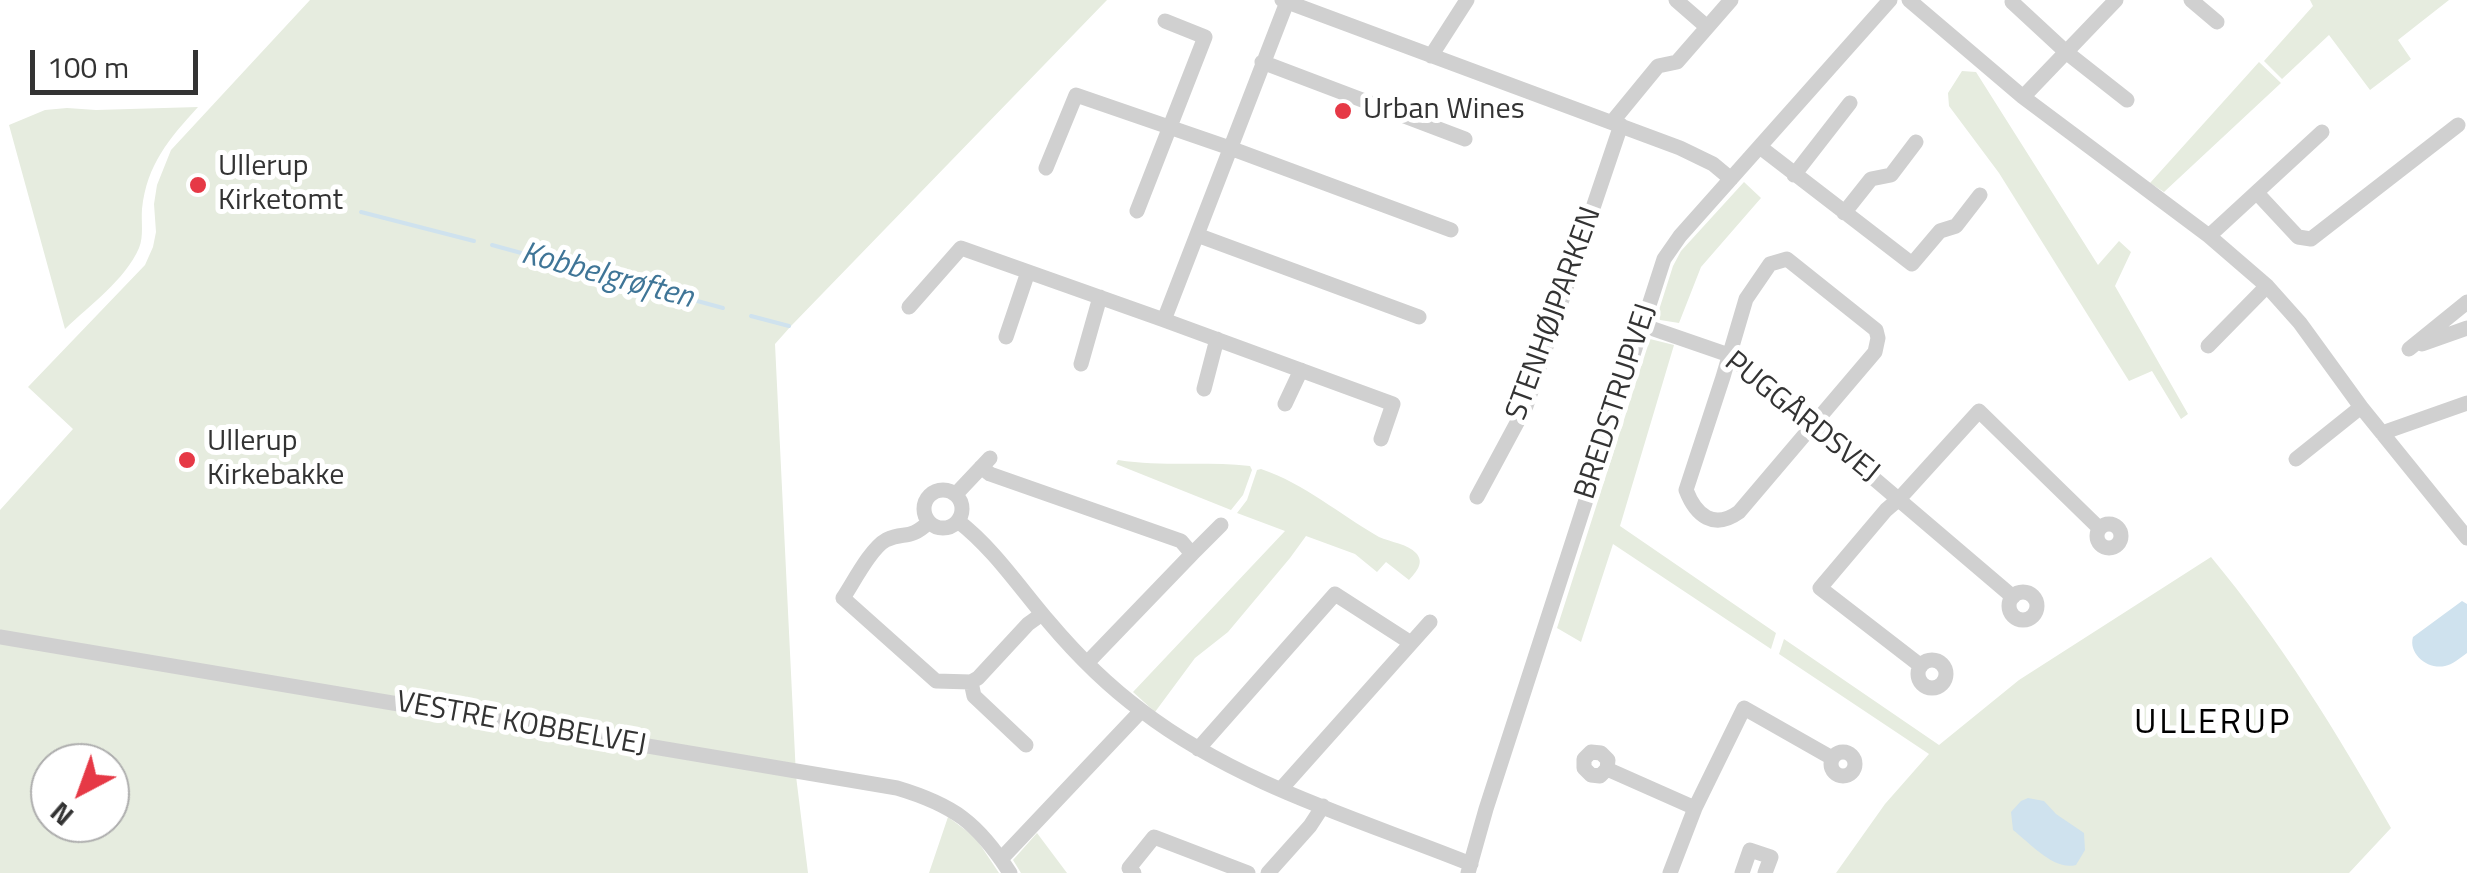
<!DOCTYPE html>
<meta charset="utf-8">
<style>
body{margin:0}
#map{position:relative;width:2467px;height:873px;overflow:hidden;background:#fff;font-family:"Titillium Web",sans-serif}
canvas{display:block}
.north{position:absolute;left:30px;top:743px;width:100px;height:100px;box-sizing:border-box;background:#fff;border:2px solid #adadad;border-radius:50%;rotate:221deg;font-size:28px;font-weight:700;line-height:40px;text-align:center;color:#333}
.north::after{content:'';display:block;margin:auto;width:35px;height:45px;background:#e63946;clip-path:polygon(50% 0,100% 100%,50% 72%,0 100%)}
.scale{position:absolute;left:30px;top:50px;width:168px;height:45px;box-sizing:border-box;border:5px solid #333;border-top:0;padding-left:12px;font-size:30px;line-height:35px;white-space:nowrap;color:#333;-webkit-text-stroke:8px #fff;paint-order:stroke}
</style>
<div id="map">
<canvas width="2467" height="873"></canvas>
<div class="north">N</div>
<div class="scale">100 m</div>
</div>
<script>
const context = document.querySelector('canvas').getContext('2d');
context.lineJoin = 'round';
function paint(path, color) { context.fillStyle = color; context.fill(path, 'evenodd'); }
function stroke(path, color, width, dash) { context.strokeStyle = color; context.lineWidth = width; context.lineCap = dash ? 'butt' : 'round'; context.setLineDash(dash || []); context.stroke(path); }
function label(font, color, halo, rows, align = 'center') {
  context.font = font + ' "Titillium Web",sans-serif'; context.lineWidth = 10; context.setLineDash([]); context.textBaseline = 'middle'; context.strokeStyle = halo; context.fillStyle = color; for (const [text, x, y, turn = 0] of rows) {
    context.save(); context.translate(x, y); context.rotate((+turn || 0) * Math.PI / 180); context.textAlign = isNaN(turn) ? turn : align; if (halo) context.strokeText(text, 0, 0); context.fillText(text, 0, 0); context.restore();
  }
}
const green = new Path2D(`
 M 310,0 L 1107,0 L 791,326 L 775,344 L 796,776 L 808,873 L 0,873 L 0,510 L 73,429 L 28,387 L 145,265 L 153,247 L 156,232 L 154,204 L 157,185 L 171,150 ZM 50,763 L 110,763 L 110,823 L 50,823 Z
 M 2310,0 L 2449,0 L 2398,40 L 2411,59 L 2370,90 L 2329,35 L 2282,79 L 2264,61 L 2313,6 Z
 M 2259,62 L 2281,83 L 2164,192 L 2150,183 Z
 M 1962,71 L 1976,72 L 2098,265 L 2119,241 L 2131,252 L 2115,286 L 2188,414 L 2181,419 L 2152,371 L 2129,381 L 1999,173 L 1949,106 L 1948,93 Z
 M 198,107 C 169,139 147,164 142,209 C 141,222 144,236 139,248 C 125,280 90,305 65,329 L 9,125 L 45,110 L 67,108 L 96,110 Z
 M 1744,182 L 1761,198 L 1701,267 L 1679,323 L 1660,320 L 1658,313 L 1673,266 L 1681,251 Z
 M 1650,339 L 1674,345 L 1620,526 L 1776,633 L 1771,649 L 1613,544 L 1581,642 L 1557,628 Z
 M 1118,460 C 1162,467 1206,461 1250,466 L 1252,470 L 1243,495 L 1231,510 L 1116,464 Z
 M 1261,469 C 1305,484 1339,514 1379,537 C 1390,542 1408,544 1416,553 C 1425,563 1416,572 1409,580 L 1386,562 L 1377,572 L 1355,554 L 1306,536 L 1290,558 L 1228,632 L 1195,658 L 1155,712 L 1133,692 L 1285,531 L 1237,513 L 1247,500 L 1257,470 Z
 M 2211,557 C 2280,640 2338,734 2391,828 L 2349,873 L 1836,873 L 1885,804 L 1929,754 L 1779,654 L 1784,639 L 1939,745 L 2019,680 Z
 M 948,817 L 975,837 L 999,873 L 929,873 Z
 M 1037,833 L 1067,873 L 1021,873 L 1013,860 Z`);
const water = new Path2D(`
 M 2462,601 L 2467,604 L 2467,653 C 2460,658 2452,665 2445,666 C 2428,670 2408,654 2413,637 Z
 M 2028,798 L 2044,801 L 2056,814 L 2084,833 L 2085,850 L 2076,865 C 2054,871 2030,843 2013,830 L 2011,812 L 2021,801 Z`);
const stream = new Path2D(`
 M 361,212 L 474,241
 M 492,245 L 723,308
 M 751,316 L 789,326`);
const minor = new Path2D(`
 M 1282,0 L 1680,148 L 1713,164 L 1731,179
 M 1676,0 L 1707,27
 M 1909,0 L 2023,97 L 2209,236 L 2267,286 L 2300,323 L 2361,407 L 2467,538
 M 2191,0 L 2217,22
 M 1287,2 L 1164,320 L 1393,404 L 1381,439
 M 2012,2 L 2066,52 L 2127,100
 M 1431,56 L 1467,0
 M 1262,62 L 1465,139
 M 2023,97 L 2116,0
 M 1612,122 L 1658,66 L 1677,62 L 1731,0
 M 1760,147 L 1912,264 L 1940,231 L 1956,226 L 1980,195
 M 1046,168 L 1076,95 L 1230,148 L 1451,230
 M 1794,175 L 1850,103
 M 2257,193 L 2298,237 L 2311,239 L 2458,125
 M 1137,211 L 1205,37 L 1165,21
 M 1844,213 L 1871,179 L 1891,175 L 1916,142
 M 1197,235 L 1419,317
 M 2209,236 L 2322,132
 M 1787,259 L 1876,330 L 1878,338 L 1875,352 L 1739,512 C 1714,530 1696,516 1686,490 L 1723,377 L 1746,299 L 1770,264 Z
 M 909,307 L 961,248 L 1164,320
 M 1642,325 L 1729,355 L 2013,597
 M 1006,337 L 1028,272
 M 2422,344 L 2467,328
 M 2208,346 L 2267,286
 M 2409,349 L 2467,302
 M 1081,364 L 1100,297
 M 1204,389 L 1217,339
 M 1285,404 L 1301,370
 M 2382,433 L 2467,403
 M 2296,459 L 2361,407
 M 981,467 L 990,474 L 1181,541 L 1192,554 L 1087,663
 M924 509a19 19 0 1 1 38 0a19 19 0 1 1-38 0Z
 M 956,494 L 990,458
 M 1477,497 L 1526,406 L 1621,125
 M 958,521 C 994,549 1019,587 1049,622 C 1076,654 1108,686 1142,711 C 1239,785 1359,819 1471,864
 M 929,522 C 909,541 905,531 886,540 C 871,548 853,583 843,598 L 936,681 L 971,682 L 978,678 L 1028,624 L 1042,614
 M2097 536a12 12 0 1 1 24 0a12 12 0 1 1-24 0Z
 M 1192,554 L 1221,525
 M2009 606a14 14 0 1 1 28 0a14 14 0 1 1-28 0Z
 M 0,637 L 897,788 C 954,805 978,823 1010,873
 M1918 674a14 14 0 1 1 28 0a14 14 0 1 1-28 0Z
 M 1921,666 L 1820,588 L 1886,510 L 1900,498 L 1979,411 L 2099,528
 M 971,682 L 974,696 L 1026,745
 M 1198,749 L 1335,594 L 1411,643
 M1831 764a12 12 0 1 1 24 0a12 12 0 1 1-24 0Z
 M 1607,769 L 1608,760 L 1601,753 L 1591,752 L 1584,759 L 1584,768 L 1591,775 L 1600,776 L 1607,769 L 1695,808
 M 1281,789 L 1430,622
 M 1001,859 L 1141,711
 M 1134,873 L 1129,868 L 1154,837 L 1248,873
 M 1268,873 L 1310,826 L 1323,806
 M 1468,873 L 1486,809 L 1664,259 L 1680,236 L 1890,0
 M 1670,873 L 1695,808 L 1744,708 L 1832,758
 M 1742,873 L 1750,850 L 1771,857 L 1765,873`);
const markers = [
 [1343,111,10,"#e63946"],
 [198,185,10,"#e63946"],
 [187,460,10,"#e63946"]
];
const poiNames = [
 ["Urban Wines",1363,111],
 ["Ullerup",218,168],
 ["Kirketomt",218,202],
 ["Ullerup",207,443],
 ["Kirkebakke",207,477]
];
const streetNames = [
 ["STENHØJPARKEN",1555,314,-70],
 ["BREDSTRUPVEJ",1617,402,-72],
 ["PUGGÅRDSVEJ",1801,418,39],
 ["VESTRE KOBBELVEJ",521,725,10]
];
const waterNames = [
 ["Kobbelgrøften",607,277,15]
];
const quarterNames = [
 ["ULLERUP",2213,724]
];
paint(green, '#e6ecdf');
paint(water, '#cfe2ee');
stroke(stream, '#cfe2ee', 4);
stroke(minor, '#d0d0d0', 15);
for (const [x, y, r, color] of markers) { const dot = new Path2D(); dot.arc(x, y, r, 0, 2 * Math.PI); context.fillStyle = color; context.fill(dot); stroke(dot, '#fff', 4); }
label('30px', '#333', '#fff', poiNames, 'left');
label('30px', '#333', '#fff', streetNames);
label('italic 32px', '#3f7597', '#fff', waterNames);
context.letterSpacing = '2.5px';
label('35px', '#000', '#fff', quarterNames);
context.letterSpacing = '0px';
</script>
